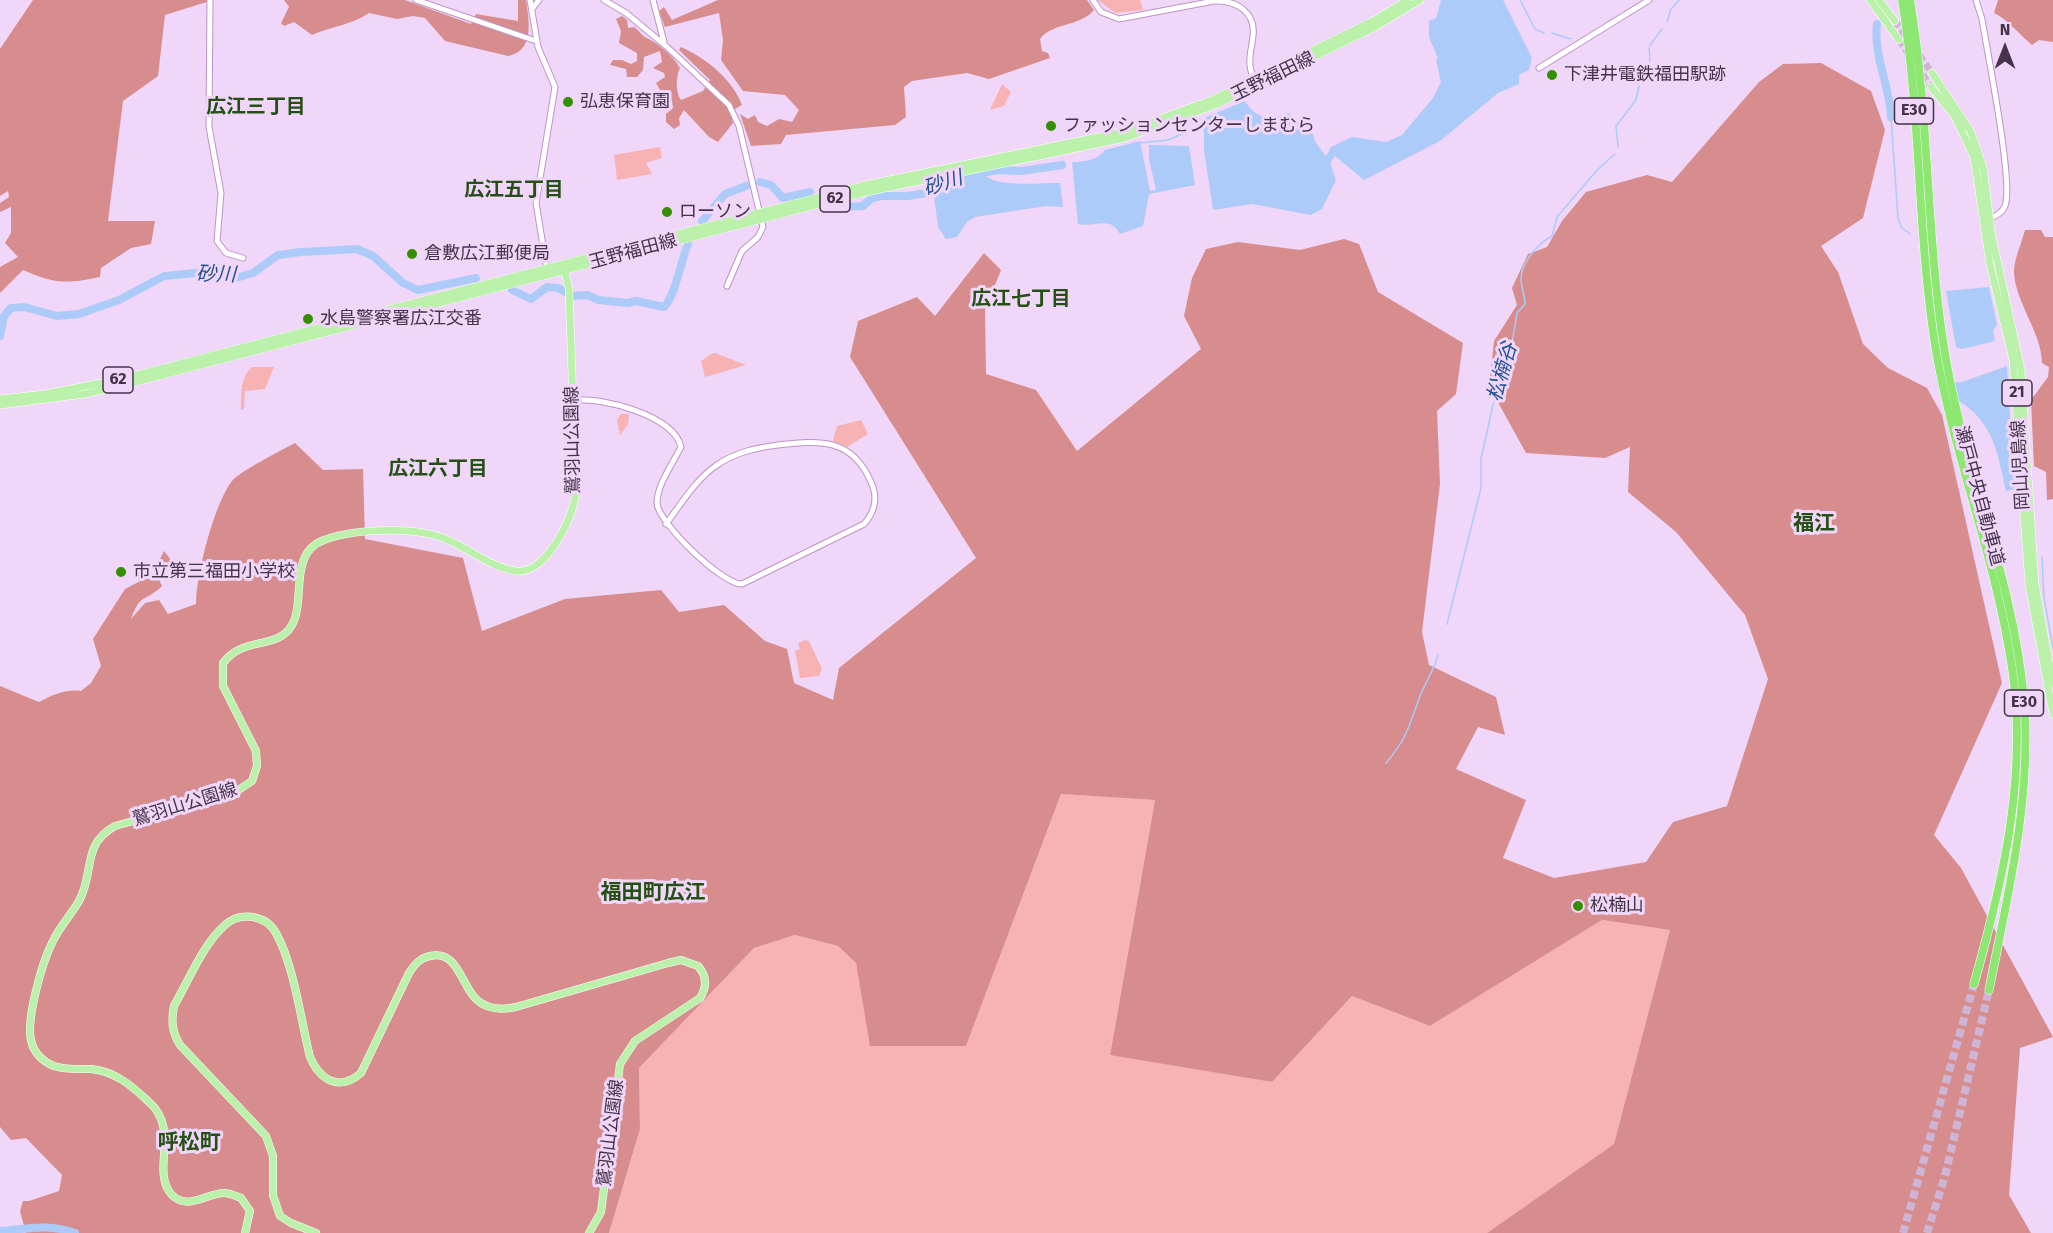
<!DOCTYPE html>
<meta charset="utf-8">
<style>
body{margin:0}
#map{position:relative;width:2053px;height:1233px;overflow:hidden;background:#f0d6f8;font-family:"Fira Sans",sans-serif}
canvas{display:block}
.north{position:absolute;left:1975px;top:18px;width:60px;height:60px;-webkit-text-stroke:4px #f0d6f8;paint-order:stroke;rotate:0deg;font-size:16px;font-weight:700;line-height:24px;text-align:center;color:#443349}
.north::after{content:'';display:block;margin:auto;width:21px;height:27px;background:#443349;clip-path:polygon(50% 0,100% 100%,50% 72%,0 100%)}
</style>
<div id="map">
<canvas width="2053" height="1233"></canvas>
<div class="north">N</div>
</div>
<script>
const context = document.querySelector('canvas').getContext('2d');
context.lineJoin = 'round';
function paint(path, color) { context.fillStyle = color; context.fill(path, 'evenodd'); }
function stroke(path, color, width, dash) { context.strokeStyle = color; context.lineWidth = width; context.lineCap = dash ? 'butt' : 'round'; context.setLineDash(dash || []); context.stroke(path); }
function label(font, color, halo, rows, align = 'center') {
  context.font = font + ' "Fira Sans","Noto Sans JP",sans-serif'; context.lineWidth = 6; context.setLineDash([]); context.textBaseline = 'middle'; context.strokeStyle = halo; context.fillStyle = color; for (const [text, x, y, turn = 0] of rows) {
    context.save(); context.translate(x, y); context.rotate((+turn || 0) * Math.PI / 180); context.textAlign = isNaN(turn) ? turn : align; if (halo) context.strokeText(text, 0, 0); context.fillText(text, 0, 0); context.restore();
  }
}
const green = new Path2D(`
 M 1098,0 L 1140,0 L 1143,10 L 1115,13 Z
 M 1002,84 L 1011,92 L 1004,106 L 990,110 Z
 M 660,147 L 662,158 L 646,163 L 652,174 L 617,180 L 614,155 Z
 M 713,353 L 715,353 L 746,365 L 705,377 L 701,361 Z
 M 252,367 L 274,367 L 265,389 L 245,391 L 244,409 L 241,410 C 241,395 240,377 252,367 Z
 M 621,414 L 629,414 L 628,424 L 620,435 L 617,420 Z
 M 861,420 L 868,434 L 847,447 L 833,441 L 837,426 Z
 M 805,640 L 809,641 L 822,669 L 819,676 L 800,678 L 795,651 L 800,649 L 798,643 Z
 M 1061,794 L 1155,800 L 1110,1054 L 1272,1082 L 1352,996 L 1430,1026 L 1602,920 L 1670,930 L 1614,1144 L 1487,1233 L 609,1233 L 640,1129 L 639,1068 L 754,948 L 795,935 L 838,946 L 856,963 L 871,1046 L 966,1046 Z`);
const forest = new Path2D(`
 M 33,0 L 213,0 L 165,15 L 158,76 L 123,101 L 108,221 L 155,221 L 151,244 L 131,248 L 101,268 L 100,277 C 66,284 54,284 23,270 L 0,293 L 0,267 L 18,257 L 5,243 L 11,233 L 11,207 L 0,212 L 0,203 L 9,197 L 8,191 L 0,196 L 0,49 Z
 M 284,0 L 405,0 L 471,24 L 476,14 L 518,21 L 518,0 L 526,0 C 529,21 535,51 508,56 L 445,41 L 425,18 L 413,16 L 397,19 L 369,13 C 352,25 332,26 312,35 L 294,22 L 284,26 L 281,23 L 289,7 Z
 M 718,0 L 1087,0 L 1094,10 C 1080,27 1053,22 1040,39 L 1042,51 L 1048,53 L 1050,58 L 989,79 L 967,73 L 912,81 L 904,87 L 906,117 L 895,125 L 786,135 L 781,144 L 751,146 L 740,114 L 748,119 L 755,115 L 758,122 L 767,126 L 779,119 L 792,122 L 799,110 L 785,95 L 743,91 L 721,60 L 723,40 L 719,13 L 665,27 L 659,11 L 664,7 L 672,20 Z
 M 1998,0 L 2053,0 L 2053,42 L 2039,40 L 2032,45 C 2020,35 2006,18 1994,13 Z
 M 622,16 L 627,20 L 628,28 L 634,27 C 639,30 641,35 645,37 C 659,44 672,54 680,68 C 676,76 675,92 681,100 L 703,91 L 710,80 L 679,50 L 681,47 C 706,58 733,80 742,105 L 730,112 L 733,123 L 718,142 L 709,137 L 684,110 L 679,118 L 680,125 L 674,129 L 666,122 L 666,114 L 673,108 L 672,100 L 660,90 L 656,83 L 665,77 L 664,73 L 653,68 L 662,62 L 660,51 L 644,57 L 643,70 L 637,77 L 627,77 L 626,69 L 610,65 L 613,60 L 622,60 L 631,64 L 637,61 L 637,53 L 619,43 L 621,31 L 616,19 Z
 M 1821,63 L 1871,91 L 1885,130 L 1863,218 L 1821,246 L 1838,272 L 1863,344 L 1888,368 L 1927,388 L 1942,415 L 2002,683 L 1934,835 L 1961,868 L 2053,1037 L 2020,1048 L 2009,1195 L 2031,1233 L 1487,1233 L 1614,1144 L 1670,930 L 1602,920 L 1430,1026 L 1352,996 L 1272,1082 L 1110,1055 L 1155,800 L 1061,794 L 966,1046 L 870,1046 L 856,963 L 838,946 L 795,935 L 754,948 L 639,1068 L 640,1129 L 609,1233 L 26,1233 L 20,1211 L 23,1201 L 29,1201 L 59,1191 L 62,1175 L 26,1138 L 11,1140 L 0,1127 L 0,686 L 39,702 C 53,695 65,689 81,691 L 91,683 L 101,666 L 93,639 L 125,589 L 152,575 L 164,551 L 171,560 L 163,570 L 160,582 L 162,586 C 144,603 141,592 131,619 L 145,603 L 159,600 L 168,614 L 196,604 C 196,575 214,504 232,481 C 240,471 282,450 295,443 L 323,470 L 363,469 L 365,539 L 463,558 L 482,631 L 565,599 L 661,590 L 679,612 L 724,605 L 765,641 L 787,649 L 794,683 L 833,700 L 839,668 L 976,558 L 850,357 L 858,321 L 917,297 L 935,316 L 984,253 L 1001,270 L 985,310 L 986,374 L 1036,390 L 1077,451 L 1201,349 L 1184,316 L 1192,278 L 1206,249 L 1238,242 L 1300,250 L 1344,239 L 1359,244 L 1378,292 L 1463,343 L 1456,394 L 1437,411 L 1440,484 L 1422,632 L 1429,665 L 1496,697 L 1505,735 L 1478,727 L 1456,769 L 1526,800 L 1503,858 L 1554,878 L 1646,862 L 1673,822 L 1727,806 L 1768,679 L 1745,615 L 1676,532 L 1628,492 L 1630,447 L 1605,458 L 1526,453 L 1489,386 L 1494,341 L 1517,305 L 1512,288 L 1528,254 L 1547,247 L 1562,221 L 1586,192 L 1647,175 L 1672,182 L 1759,82 L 1783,64 Z
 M 2025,230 L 2041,230 L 2045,237 L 2053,237 L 2053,499 L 2047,500 L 2046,472 L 2034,466 L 2031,400 L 2048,377 L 2049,367 L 2042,363 C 2042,333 2015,302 2014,272 C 2014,259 2022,242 2025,230 Z`);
const water = new Path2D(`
 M 1441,0 L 1503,0 L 1532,58 L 1529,70 L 1519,75 L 1519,84 L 1498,93 L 1440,141 L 1364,180 L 1335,156 L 1330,163 L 1336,180 L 1322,209 L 1311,215 L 1252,204 L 1213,210 L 1204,150 L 1204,118 L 1245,101 C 1256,119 1269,121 1288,113 L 1305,128 L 1311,130 L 1316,143 L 1326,156 L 1331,147 L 1352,137 L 1386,142 L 1402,135 L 1433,98 L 1441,82 L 1436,60 L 1438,58 L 1429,37 L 1429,21 L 1436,18 Z
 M 1140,141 L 1150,191 L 1156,190 L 1149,159 L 1149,145 L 1189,146 L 1195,185 L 1149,194 L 1143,226 L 1120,234 C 1110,215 1095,228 1078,224 L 1072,162 C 1083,162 1099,160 1105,150 Z
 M 986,176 C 1000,188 1041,182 1060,183 L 1063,207 L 1046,206 L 975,217 L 967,222 L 957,237 L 946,239 L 938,227 L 934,196 L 953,182 Z
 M 1989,287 L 1997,325 L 1993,331 L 1995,341 L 1962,349 L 1956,347 L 1946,291 Z
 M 2007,366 L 2014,489 L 2006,491 C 1997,451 1994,422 1956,399 L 1952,383 L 1962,382 Z`);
const stream = new Path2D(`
 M 1520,0 L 1535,29 L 1544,33
 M 1667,22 L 1671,9 L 1679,0
 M 1552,33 L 1571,39
 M 1650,45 L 1662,29
 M 1639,79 L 1642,68 L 1650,62 L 1649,48
 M 1891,117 L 1898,218 L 1901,227 L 1910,234
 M 1140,143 L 1168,140 L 1196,128 L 1204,127
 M 1618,147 L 1616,126 L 1636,100 L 1639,86
 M 1928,255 L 1941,355
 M 1937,377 L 1939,387
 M 2042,557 L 2044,598 L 2053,648
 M 1447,624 L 1481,488 L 1481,459 L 1493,405 L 1508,368 L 1517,313 L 1525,304 C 1525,296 1521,287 1521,279 C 1521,262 1538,244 1552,236 L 1557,217 L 1597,170 L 1615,154
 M 1386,763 C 1407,738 1408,729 1419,699 C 1424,684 1434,671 1438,655`);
const river = new Path2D(`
 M 1877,24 C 1873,56 1890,86 1891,117
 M 760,182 L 771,185 L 783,198 L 810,192
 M 826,208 L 863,206 L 872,198 L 882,196 L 908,196 L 932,192 L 956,178 L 998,170 L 1021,171 L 1062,165
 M 702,221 L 725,194 L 746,186
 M 512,290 L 531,299 L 547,287 L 558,288 L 572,296 L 587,295 L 599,300 L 628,303 L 636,301 L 664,307 C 675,297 681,260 688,244
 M 0,336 L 4,316 L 11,308 L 24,307 L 57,316 L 79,314 L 119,300 L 164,276 L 206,272 L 236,278 L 253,273 L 278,255 L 301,252 L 357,249 L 373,256 L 403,283 L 418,290 L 476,278
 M 0,1231 C 26,1229 49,1223 75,1233`);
const majorTunnel = new Path2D(`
 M 1895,21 L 1932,73
 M 1899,40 L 1931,87`);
const highwayTunnel = new Path2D(`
 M 1903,1233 L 1974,984
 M 1927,1233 L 1945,1176 L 1989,990`);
const minor = new Path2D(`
 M 210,0 L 209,127 L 221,193 L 217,241 L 226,253 L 243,258
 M 416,0 L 536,41
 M 530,0 L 538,47 L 555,87 L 536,203 L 547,270
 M 604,0 L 626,13 L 666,46 L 729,105 L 739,126 L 763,227 L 758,237 L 742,251 L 727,286
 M 653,0 L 664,42
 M 1093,0 L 1101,12 L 1119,19 L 1214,1 C 1236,0 1256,12 1253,36 C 1252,46 1249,55 1250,65 C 1250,71 1253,77 1256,83
 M 1976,0 L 1982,19 C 1987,51 2014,184 2005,206 C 2002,214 1994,217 1987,219
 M 532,9 L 539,0
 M 1539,68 L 1649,0
 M 573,400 C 601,397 674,415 681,447 C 673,463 657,485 657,503 C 658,523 723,585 742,584 L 864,524 C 875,512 878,497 871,482 C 852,438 820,440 778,445 C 756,448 736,452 717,465 C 696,479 681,504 666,524`);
const major = new Path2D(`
 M 1870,0 L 1899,40
 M 1879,0 L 1895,21
 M 1932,73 L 1971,132 L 1983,167 L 1992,237 L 2021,369 L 2035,584 L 2053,683
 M 1931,87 L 1954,115 L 1974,157 L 1990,265 L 2013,360 L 2029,585 L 2053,714
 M 0,399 L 45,394 L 122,379 L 870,184 L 1123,132 L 1212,100 L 1373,21 L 1408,0
 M 0,405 L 85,394 L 124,385 L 862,193 L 1125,138 L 1215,105 L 1375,27 L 1420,0
 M 245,1233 L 250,1211 L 241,1198 C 236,1196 230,1193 224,1193 C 207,1193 188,1211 172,1195 C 150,1172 181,1130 149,1102 C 132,1086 115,1071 91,1069 C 79,1069 66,1070 54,1066 C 43,1062 33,1052 31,1040 C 26,1019 42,963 52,943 C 59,927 71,915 79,901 C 95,872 81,845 115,826 L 234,793 L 252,781 L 257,766 L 256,751 L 223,686 L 223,663 C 244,635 277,651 292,625 C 306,600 288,553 324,540 C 357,528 419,526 450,541 C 471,550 494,569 517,571 C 546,575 576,514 576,489 L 569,289 L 563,264
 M 316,1233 L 291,1223 L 280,1216 L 273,1195 L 273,1156 L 266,1136 L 180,1045 C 172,1032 171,1021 174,1006 C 189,980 203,944 225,925 C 241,911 266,915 276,933 C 294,965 301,1021 310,1057 C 320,1080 339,1092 361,1073 L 409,973 C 415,964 420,958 430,956 C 458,949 461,986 477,1000 C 488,1010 502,1010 516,1007 L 668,963 L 681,960 L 698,966 C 707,976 707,987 700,998 L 635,1041 L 620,1064 L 601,1212 L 589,1233`);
const highway = new Path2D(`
 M 1902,0 C 1921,114 1917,231 1935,345 C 1953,455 1996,558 2012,668 C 2028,775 2003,881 1974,984
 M 1910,0 C 1929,113 1926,228 1943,341 C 1961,463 2014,578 2024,700 C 2032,798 2008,894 1989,990`);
const markers = [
 [1552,75,6,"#348f00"],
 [568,102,6,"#348f00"],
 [1051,126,6,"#348f00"],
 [667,212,6,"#348f00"],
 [412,254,6,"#348f00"],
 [308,319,6,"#348f00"],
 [121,572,6,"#348f00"],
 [1578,906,6,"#348f00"]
];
const shields = [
 [1914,111,39],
 [835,199,30],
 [118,380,30],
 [2017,393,30],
 [2024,703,39]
];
const shieldNames = [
 ["E30",1914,111],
 ["62",835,199],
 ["62",118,380],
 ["21",2017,393],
 ["E30",2024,703]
];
const poiNames = [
 ["下津井電鉄福田駅跡",1564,75],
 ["弘恵保育園",580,102],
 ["ファッションセンターしまむら",1063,126],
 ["ローソン",679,212],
 ["倉敷広江郵便局",424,254],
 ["水島警察署広江交番",320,319],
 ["市立第三福田小学校",133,572],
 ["松楠山",1590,906]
];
const streetNames = [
 ["玉野福田線",1273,77,-26],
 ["玉野福田線",633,252,-15],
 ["鷲羽山公園線",573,440,-91],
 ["岡山児島線",2021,465,-93],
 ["瀬戸中央自動車道",1979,496,75],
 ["鷲羽山公園線",185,805,-17],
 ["鷲羽山公園線",611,1133,-83]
];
const neighbourhoodNames = [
 ["広江三丁目",256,107],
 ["広江五丁目",514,190],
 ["広江七丁目",1021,299],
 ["広江六丁目",438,469]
];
const waterNames = [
 ["砂川",943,184,-18],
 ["砂川",216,275,2],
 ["松楠谷",1503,372,-74]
];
const quarterNames = [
 ["福江",1814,524],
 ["福田町広江",653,893],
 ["呼松町",189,1143]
];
paint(green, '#f7b3b3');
paint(forest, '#d78d8e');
paint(water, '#adcbf9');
stroke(stream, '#adcbf9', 1.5);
stroke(river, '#adcbf9', 8);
stroke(majorTunnel, '#ceb5d5', 7, [7, 3.5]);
stroke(highwayTunnel, '#ceb5d5', 8, [8, 4]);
stroke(minor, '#bd94c9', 7);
stroke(major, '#fff', 8);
stroke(highway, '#fff', 9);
stroke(minor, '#fff', 5);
stroke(major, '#bbf1aa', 7);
stroke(highway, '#8ee772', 8);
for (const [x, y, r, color] of markers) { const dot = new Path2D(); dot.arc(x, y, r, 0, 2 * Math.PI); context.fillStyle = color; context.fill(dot); stroke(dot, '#f0d6f8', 2); }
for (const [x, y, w] of shields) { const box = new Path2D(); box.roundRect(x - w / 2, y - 13, w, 26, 4.5); context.fillStyle = '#f0d6f8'; context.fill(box); stroke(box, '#443349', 1.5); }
label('bold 16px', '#443349', null, shieldNames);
label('18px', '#443349', '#f0d6f8', poiNames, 'left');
label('18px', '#443349', '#f0d6f8', streetNames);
label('bold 20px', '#244f15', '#f0d6f8', neighbourhoodNames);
label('italic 20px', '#255195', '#f0d6f8', waterNames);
label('bold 21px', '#244f15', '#f0d6f8', quarterNames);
</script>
